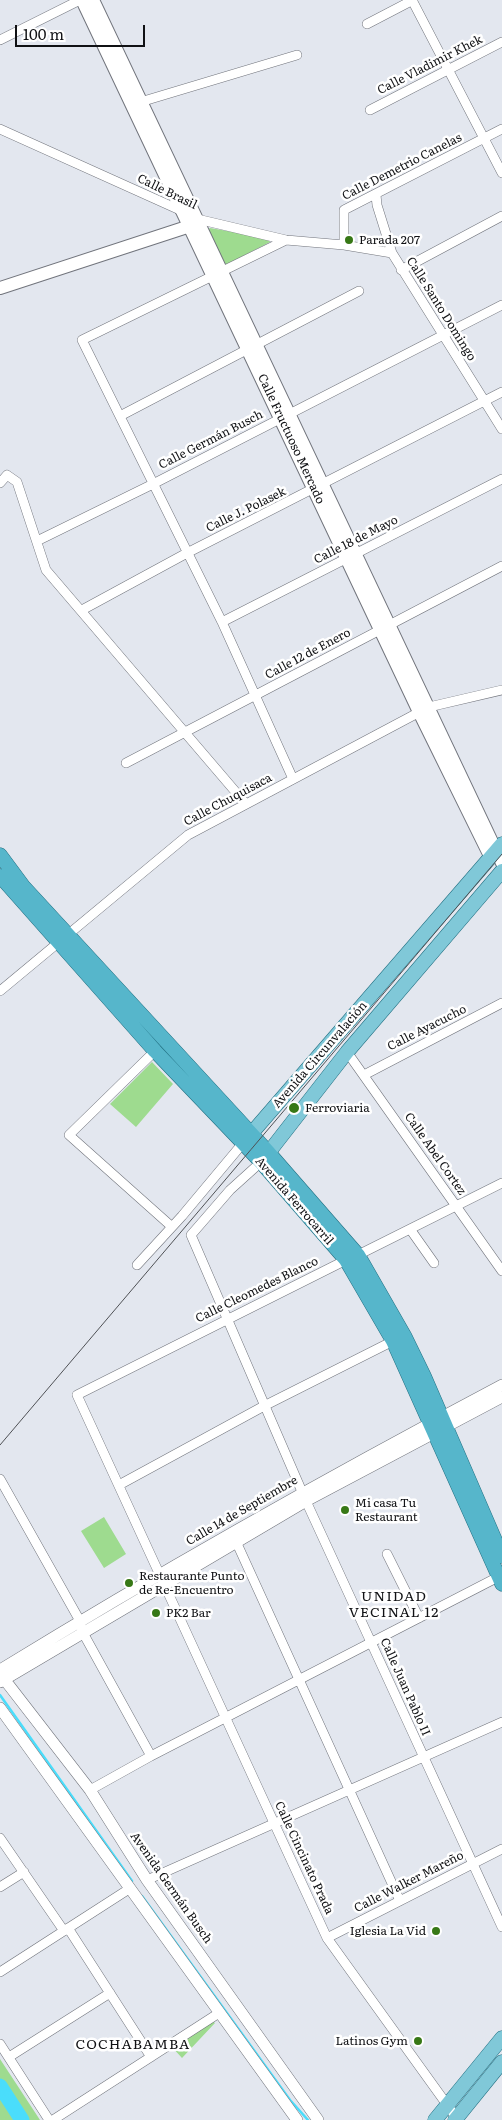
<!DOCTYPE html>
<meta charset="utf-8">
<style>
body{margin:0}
#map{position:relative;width:502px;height:2120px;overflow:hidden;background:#e3e7ef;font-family:Literata,serif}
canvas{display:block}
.scale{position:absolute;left:15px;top:25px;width:130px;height:22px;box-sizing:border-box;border:2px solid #101114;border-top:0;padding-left:6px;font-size:15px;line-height:18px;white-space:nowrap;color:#101114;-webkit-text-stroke:4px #fff;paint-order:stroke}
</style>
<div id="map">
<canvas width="502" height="2120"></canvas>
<div class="scale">100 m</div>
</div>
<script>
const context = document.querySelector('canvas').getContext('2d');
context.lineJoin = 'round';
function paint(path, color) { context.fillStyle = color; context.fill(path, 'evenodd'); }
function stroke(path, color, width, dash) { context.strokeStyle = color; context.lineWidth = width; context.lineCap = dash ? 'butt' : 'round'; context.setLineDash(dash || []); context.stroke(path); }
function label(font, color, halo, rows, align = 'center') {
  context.font = font + ' Literata,serif'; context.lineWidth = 5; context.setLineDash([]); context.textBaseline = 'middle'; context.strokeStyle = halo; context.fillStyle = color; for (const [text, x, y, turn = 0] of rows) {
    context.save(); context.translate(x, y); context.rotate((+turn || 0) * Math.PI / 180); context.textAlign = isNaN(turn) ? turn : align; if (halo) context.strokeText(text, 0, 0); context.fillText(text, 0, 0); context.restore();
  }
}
const green = new Path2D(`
 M 210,228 L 268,238 L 270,242 L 226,265 L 207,230 Z
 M 152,1062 L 173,1084 L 136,1127 L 110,1104 Z
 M 104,1517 L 126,1554 L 104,1568 L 81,1531 Z
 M 211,2020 L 215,2023 L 182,2058 L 171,2046 Z
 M 0,2059 L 40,2120 L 0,2120 Z`);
const stream = new Path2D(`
 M 0,1695 L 132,1881
 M 142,1896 L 290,2100 L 308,2120`);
const river = new Path2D(`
 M 0,2086 L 22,2120`);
const minor = new Path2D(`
 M 412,0 L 502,173
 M 367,24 L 413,0
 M 0,40 L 80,0
 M 137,103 L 297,55
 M 370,110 L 502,42
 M 0,129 L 182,211
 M 376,195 L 377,205 L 392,253 L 502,429
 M 193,218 L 286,240 L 344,245 L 392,253
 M 286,240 L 82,340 L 222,622 L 293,779
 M 344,245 L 344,210 L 502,129
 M 401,270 L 502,216
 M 120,416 L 359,291
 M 0,483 L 7,475 L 17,482 L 46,570 L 246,804
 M 37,541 L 153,484 L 502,305
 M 82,610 L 187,553 L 502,392
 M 222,622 L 502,479
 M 126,763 L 502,566
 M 0,991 L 188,835 L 429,707 L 502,690
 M 155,1051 L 69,1135 L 171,1226
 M 347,1052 L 502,1271
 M 364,1075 L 502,1003
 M 261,1162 L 230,1190 L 191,1235 L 306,1501 L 502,1927
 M 410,1229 L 434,1263
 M 358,1255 L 502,1183
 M 346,1260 L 77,1395 L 327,1938 L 458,2120
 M 137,1265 L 182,1216 L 243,1143
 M 0,1479 L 80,1621 L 82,1631 L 151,1756
 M 119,1485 L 264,1406 L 393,1341
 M 234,1537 L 400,1901
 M 387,1554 L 419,1618
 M 90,1790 L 151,1756 L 502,1575
 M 0,1838 L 64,1931
 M 147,1880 L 502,1722
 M 0,1887 L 24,1872
 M 68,1928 L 151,2057
 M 327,1938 L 502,1849
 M 0,1972 L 129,1889
 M 0,2044 L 49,2120
 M 9,2057 L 110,1993
 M 53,2120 L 219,2013`);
const tertiary = new Path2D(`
 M 0,1670 C 164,1569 332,1475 502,1385
 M 1,1675 L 90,1790 L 147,1880 L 318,2120
 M 0,1682 L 306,1501 L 502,1397
 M 0,1708 L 297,2120`);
const secondary = new Path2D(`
 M 82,0 L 419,712 L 491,858
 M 93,0 L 502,863
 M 0,288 L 190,226 L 195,221`);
const primary = new Path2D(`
 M 244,1142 L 502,844
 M 262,1161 L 347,1052 L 502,871
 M 435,2120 L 502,2038
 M 455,2120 L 502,2062`);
const trunk = new Path2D(`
 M 0,855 L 23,886 L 269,1153 L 358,1255 L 405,1337 L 424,1376 L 502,1556
 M 0,876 L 155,1051 L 261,1162 L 346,1260 L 393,1341 L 502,1584`);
const tram = new Path2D(`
 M 0,1445 L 502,854`);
const markers = [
 [349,240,5,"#377816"],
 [294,1108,6,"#377816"],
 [345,1510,5,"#377816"],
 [129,1583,5,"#377816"],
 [156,1613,5,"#377816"],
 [436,1931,5,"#377816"],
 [418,2041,5,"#377816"]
];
const streetNames = [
 ["Calle Vladimir Khek",430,65,-27],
 ["Calle Demetrio Canelas",402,167,-27],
 ["Calle Brasil",167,192,26],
 ["Calle Santo Domingo",441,309,58],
 ["Calle Fructuoso Mercado",291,439,65],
 ["Calle Germán Busch",211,440,-27],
 ["Calle J. Polasek",246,510,-26],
 ["Calle 18 de Mayo",356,540,-27],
 ["Calle 12 de Enero",308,654,-28],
 ["Calle Chuquisaca",228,800,-28],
 ["Calle Ayacucho",427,1028,-27],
 ["Avenida Circunvalación",320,1055,-49],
 ["Calle Abel Cortez",435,1154,55],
 ["Avenida Ferrocarril",294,1201,49],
 ["Calle Cleomedes Blanco",257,1290,-26],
 ["Calle 14 de Septiembre",242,1511,-30],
 ["Calle Juan Pablo II",405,1687,66],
 ["Calle Cincinato Prada",304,1858,65],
 ["Calle Walker Mareño",409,1882,-27],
 ["Avenida Germán Busch",171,1888,55]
];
const poiNames = [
 ["Parada 207",359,240],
 ["Ferroviaria",305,1108],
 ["Mi casa Tu",355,1503],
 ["Restaurant",355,1517],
 ["Restaurante Punto",139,1576],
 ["de Re-Encuentro",139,1590],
 ["PK2 Bar",166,1613],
 ["Iglesia La Vid",426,1931,"right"],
 ["Latinos Gym",408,2041,"right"]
];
const neighbourhoodNames = [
 ["UNIDAD",394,1597],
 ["VECINAL 12",394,1613],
 ["COCHABAMBA",133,2045]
];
paint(green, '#9edb8f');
stroke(stream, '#4addfb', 2.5);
stroke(river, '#4addfb', 15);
stroke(minor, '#71747c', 10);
stroke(tertiary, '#71747c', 12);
stroke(secondary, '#71747c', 14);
stroke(primary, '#227082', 15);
stroke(trunk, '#227082', 15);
stroke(minor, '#fff', 9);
stroke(tertiary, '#fff', 11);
stroke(secondary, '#fff', 12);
stroke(primary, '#80c8d8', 14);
stroke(trunk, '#56b6cb', 14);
stroke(tram, '#4f5155', 1);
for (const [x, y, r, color] of markers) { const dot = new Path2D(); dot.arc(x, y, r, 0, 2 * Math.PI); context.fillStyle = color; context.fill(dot); stroke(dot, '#fff', 2); }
label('12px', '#101114', '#fff', streetNames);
label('12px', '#101114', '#fff', poiNames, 'left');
context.letterSpacing = '1px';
label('14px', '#101114', '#fff', neighbourhoodNames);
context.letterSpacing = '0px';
</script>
